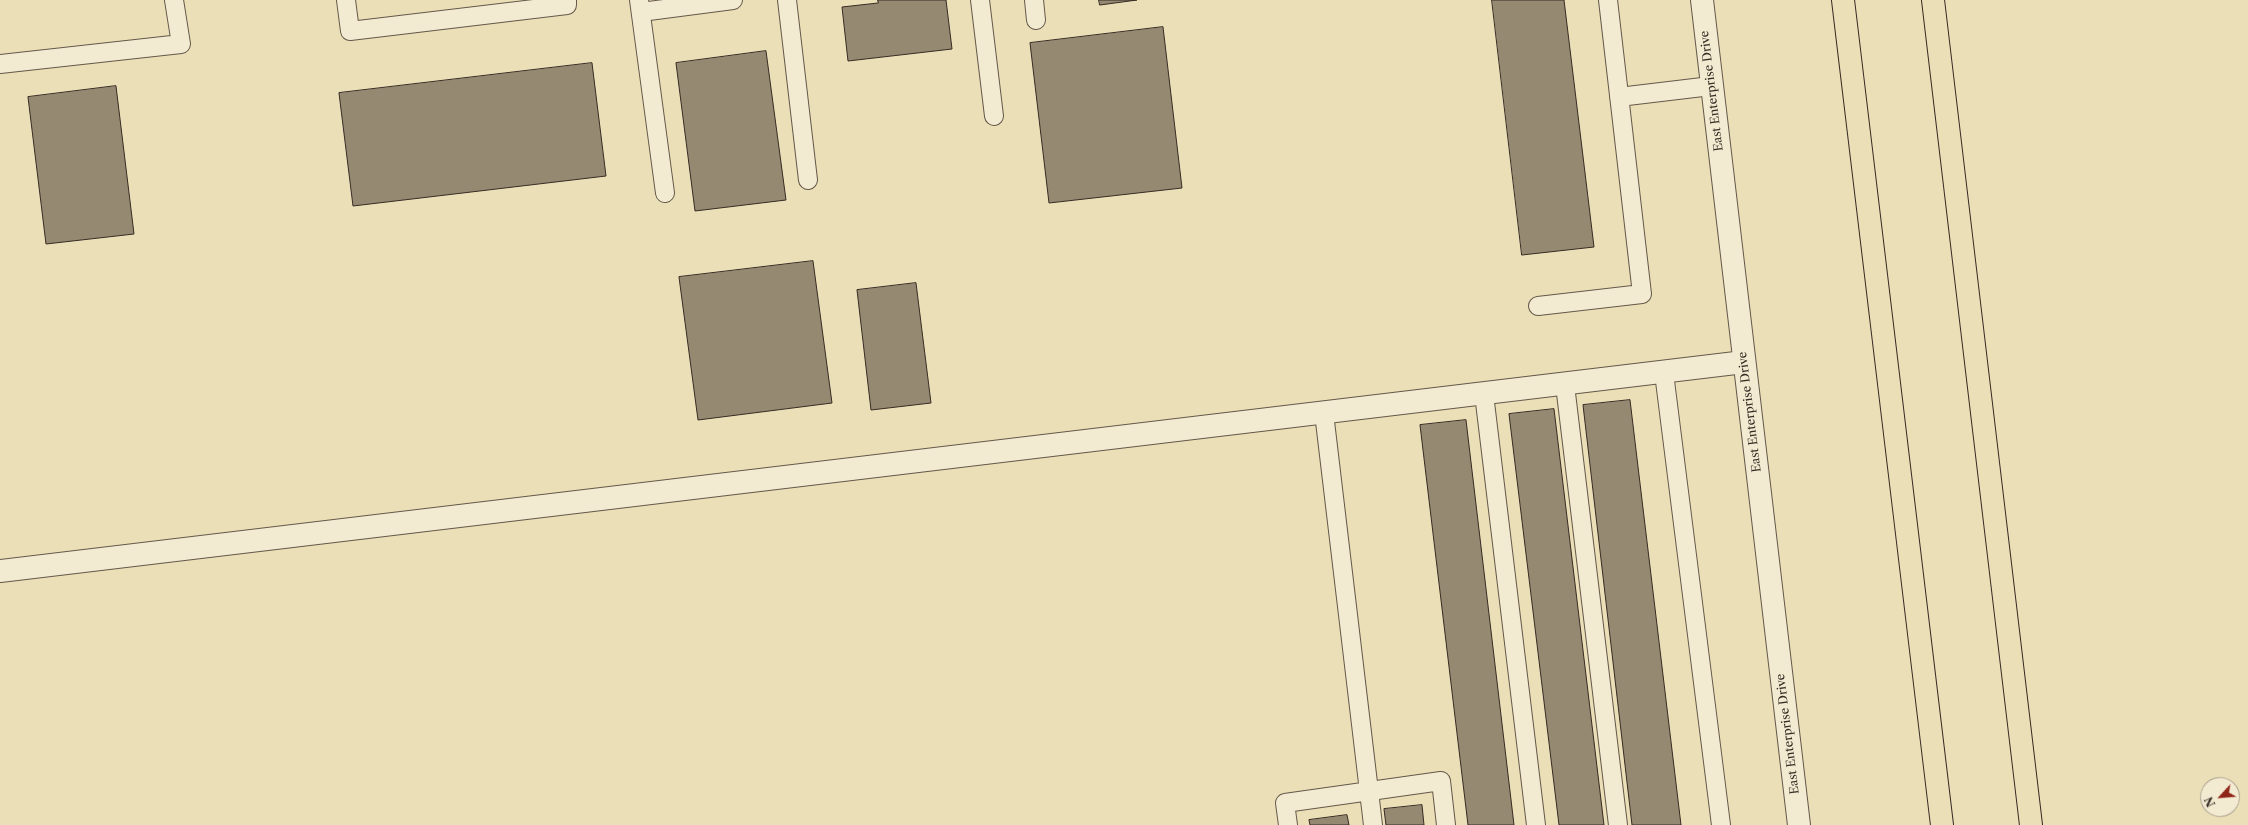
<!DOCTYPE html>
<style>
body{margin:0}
#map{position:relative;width:2248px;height:825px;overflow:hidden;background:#ebdfb8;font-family:"Libre Caslon Text",serif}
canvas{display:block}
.north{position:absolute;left:2200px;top:777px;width:40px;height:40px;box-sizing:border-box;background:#f2ead1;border:1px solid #a79e8c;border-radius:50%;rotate:244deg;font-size:11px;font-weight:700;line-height:16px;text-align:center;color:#372b24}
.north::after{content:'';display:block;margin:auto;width:14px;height:18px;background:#8f2418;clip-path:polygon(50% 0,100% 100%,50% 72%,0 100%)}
</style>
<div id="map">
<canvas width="2248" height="825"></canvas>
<div class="north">N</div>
</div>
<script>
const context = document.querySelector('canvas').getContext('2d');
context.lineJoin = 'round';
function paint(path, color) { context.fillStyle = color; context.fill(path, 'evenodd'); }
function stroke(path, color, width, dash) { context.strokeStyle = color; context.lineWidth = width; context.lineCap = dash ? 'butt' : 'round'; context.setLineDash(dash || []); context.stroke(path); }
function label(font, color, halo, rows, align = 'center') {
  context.font = font + ' "Libre Caslon Text",serif'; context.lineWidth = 3; context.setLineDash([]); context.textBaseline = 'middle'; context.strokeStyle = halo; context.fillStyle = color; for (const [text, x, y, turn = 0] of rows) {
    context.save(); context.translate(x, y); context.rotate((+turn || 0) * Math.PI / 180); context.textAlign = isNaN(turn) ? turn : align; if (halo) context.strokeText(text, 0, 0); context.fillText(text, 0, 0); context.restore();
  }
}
const building = new Path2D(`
 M 878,0 L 946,0 L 952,49 L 848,61 L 842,7 L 878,3 Z
 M 1099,0 L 1137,0 L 1100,5 Z
 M 1492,0 L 1564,0 L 1594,247 L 1522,255 Z
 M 1163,27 L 1182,188 L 1049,203 L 1030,43 Z
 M 766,51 L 786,200 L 695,211 L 676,63 Z
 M 592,63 L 606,176 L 353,206 L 339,93 Z
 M 116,86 L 134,234 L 46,244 L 28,97 Z
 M 813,261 L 832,403 L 698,420 L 679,277 Z
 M 916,283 L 931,403 L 871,410 L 857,290 Z
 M 1630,400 L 1681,825 L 1632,825 L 1583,405 Z
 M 1554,409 L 1604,825 L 1559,825 L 1509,414 Z
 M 1466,420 L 1514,825 L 1468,825 L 1420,425 Z
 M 1422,805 L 1424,825 L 1386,825 L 1384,809 Z
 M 1347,815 L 1349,825 L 1310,825 L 1309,820 Z`);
const service = new Path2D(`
 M 346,0 L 350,31 L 567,5 L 567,0
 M 639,0 L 665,193
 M 787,0 L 808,180
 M 980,0 L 994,116
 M 1034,0 L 1036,20
 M 641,12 L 733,0
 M 0,64 L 181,44 L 174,0
 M 1619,97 L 1711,86
 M 1538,306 L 1642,294 L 1608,0
 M 1664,373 L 1721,825
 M 1565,385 L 1618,825
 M 1484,394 L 1536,825
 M 1324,413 L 1373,825
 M 1288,825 L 1285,803 L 1441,781 L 1446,825`);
const minor = new Path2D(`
 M 1702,0 L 1799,825
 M 0,571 L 1744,362`);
const trunk = new Path2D(`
 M 1843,0 L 1942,825
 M 1933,0 L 2031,825`);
const streetNames = [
 ["East Enterprise Drive",1712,91,-97],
 ["East Enterprise Drive",1750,412,-97],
 ["East Enterprise Drive",1788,734,-97]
];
paint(building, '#958971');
stroke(building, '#372b24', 1);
stroke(service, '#645849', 20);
stroke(minor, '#645849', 24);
stroke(trunk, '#372b24', 24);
stroke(service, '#f2ead1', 18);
stroke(minor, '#f2ead1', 22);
stroke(trunk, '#ebdfb8', 22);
label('12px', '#372b24', '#f2ead1', streetNames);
</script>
